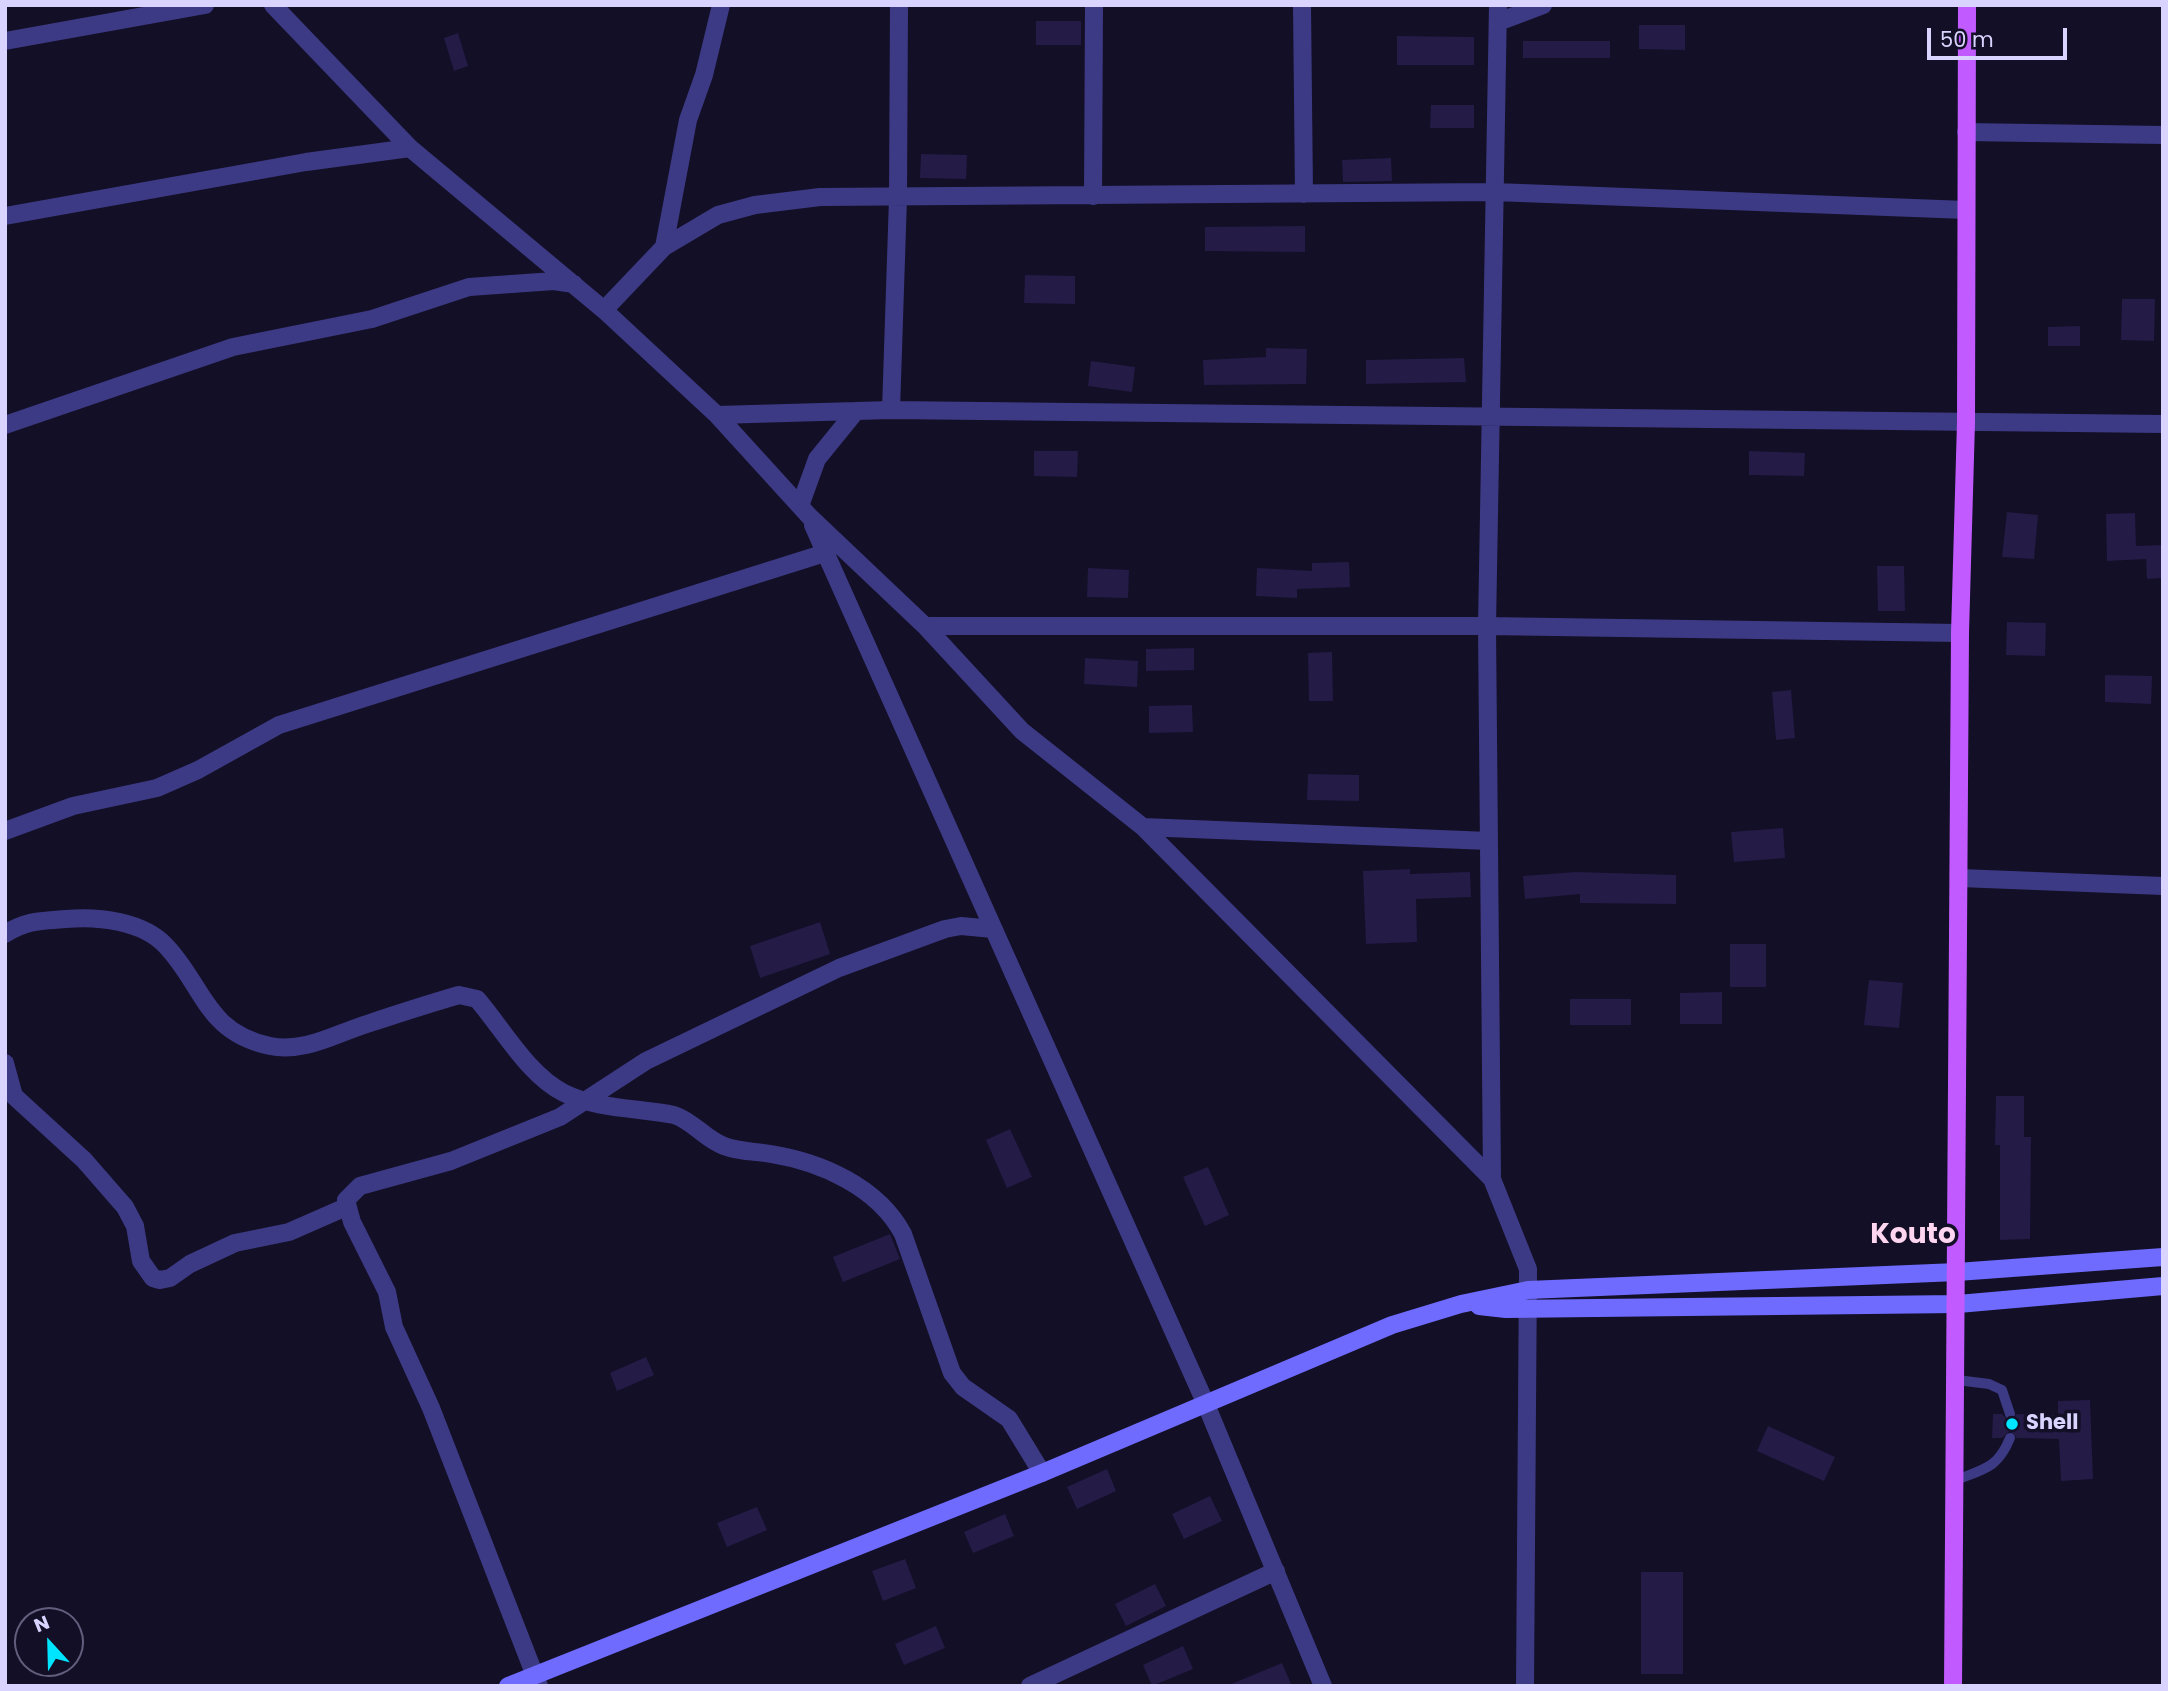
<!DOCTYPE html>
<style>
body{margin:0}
#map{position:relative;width:2168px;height:1691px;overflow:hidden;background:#130f26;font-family:Poppins,sans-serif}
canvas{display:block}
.frame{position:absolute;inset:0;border:7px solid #d9d4ff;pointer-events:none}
.north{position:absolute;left:14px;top:1607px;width:70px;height:70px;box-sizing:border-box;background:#130f26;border:2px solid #625e7d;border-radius:50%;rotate:338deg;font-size:19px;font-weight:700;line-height:28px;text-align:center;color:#d9d4ff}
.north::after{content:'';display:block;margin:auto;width:24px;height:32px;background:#00e5ff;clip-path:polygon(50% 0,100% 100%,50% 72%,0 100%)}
.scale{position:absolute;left:1927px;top:28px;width:140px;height:32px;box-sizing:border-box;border:4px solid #d9d4ff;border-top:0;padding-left:9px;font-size:21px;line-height:24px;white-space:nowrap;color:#d9d4ff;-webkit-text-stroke:5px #130f26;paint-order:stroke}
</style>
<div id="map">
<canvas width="2168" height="1691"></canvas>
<div class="frame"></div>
<div class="north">N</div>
<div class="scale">50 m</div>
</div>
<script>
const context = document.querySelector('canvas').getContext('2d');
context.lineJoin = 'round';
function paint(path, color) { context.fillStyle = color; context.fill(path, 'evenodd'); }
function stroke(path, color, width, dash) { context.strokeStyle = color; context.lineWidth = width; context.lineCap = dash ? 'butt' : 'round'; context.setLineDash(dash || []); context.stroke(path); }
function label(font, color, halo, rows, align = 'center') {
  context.font = font + ' Poppins,sans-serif'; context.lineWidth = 7; context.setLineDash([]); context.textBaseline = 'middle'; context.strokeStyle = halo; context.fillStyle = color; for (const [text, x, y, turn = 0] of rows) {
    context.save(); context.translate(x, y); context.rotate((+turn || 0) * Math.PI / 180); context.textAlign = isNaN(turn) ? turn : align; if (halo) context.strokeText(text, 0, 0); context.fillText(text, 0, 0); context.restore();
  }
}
const building = new Path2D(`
 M 1036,21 L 1081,21 L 1081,45 L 1036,45 Z
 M 1639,25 L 1685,25 L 1685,50 L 1639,49 Z
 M 458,33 L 468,66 L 454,71 L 444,38 Z
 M 1397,36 L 1474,37 L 1474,65 L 1397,65 Z
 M 1523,41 L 1610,41 L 1610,58 L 1523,58 Z
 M 1431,105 L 1474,105 L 1474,128 L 1430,128 Z
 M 921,154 L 967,155 L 966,179 L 920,178 Z
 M 1391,158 L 1392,181 L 1343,182 L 1342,160 Z
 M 1305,226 L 1305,252 L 1205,251 L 1205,227 Z
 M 1025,275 L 1075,276 L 1075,304 L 1024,303 Z
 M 2122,299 L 2155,299 L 2154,341 L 2121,340 Z
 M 2080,326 L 2080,346 L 2048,346 L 2048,327 Z
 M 1266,348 L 1307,349 L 1306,384 L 1204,385 L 1203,360 L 1266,357 Z
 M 1464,358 L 1466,382 L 1366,384 L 1366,360 Z
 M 1091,361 L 1135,367 L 1132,392 L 1088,386 Z
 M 1034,451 L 1078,451 L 1077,477 L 1034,476 Z
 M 1749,451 L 1805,453 L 1804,476 L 1749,475 Z
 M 2007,512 L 2038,515 L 2034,559 L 2002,557 Z
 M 2135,513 L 2136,546 L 2163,545 L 2163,578 L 2147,579 L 2146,559 L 2107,561 L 2106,514 Z
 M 1349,562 L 1350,587 L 1297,589 L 1297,598 L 1256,596 L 1257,568 L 1312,571 L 1312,563 Z
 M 1877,566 L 1904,566 L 1905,611 L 1878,611 Z
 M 1088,568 L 1129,570 L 1128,598 L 1087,597 Z
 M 2007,622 L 2046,623 L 2045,656 L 2006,655 Z
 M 1194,648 L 1194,670 L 1146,671 L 1146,649 Z
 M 1332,652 L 1333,701 L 1309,701 L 1308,653 Z
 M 1085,658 L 1138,661 L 1137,687 L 1084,684 Z
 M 2105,675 L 2152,676 L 2151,704 L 2105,702 Z
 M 1791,690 L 1795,738 L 1776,740 L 1772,692 Z
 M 1192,705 L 1193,732 L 1149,733 L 1149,706 Z
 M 1308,774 L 1359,775 L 1359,801 L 1307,800 Z
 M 1783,828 L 1785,858 L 1734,862 L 1731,832 Z
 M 1410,869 L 1410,874 L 1470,872 L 1471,897 L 1416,899 L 1417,942 L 1366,944 L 1363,871 Z
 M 1576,872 L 1676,875 L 1676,904 L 1580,903 L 1580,894 L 1525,899 L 1523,876 Z
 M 820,922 L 830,954 L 760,978 L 750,946 Z
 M 1730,944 L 1766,944 L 1766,987 L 1730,987 Z
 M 1869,980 L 1903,983 L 1899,1028 L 1864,1025 Z
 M 1722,992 L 1722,1024 L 1680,1024 L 1680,993 Z
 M 1570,999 L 1631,999 L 1631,1025 L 1570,1025 Z
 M 1996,1096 L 2024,1096 L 2024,1137 L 2031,1137 L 2030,1239 L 2000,1240 L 2000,1145 L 1995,1145 Z
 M 1010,1129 L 1032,1177 L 1007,1188 L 986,1140 Z
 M 1208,1167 L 1229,1215 L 1205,1226 L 1183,1177 Z
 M 890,1234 L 900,1259 L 843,1282 L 833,1257 Z
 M 646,1357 L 654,1375 L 617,1391 L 610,1373 Z
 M 2090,1400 L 2093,1479 L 2061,1481 L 2059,1439 L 2017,1438 L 2010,1431 L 2002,1438 L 1992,1438 L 1993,1414 L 2002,1414 L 2009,1421 L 2017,1414 L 2058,1415 L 2058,1401 Z
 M 1768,1426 L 1835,1457 L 1824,1481 L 1757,1451 Z
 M 1107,1469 L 1116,1491 L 1077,1509 L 1067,1487 Z
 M 1210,1496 L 1222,1521 L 1184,1539 L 1172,1514 Z
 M 757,1507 L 767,1530 L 727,1547 L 717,1523 Z
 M 1005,1514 L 1014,1536 L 973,1553 L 964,1532 Z
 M 905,1559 L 916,1588 L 883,1601 L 872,1571 Z
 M 1641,1572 L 1683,1572 L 1683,1674 L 1641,1674 Z
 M 1155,1584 L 1166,1606 L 1126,1626 L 1115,1604 Z
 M 936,1626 L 945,1648 L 904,1665 L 895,1644 Z
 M 1183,1646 L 1193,1669 L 1152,1686 L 1143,1665 Z
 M 1282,1663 L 1292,1686 L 1229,1686 L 1229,1685 Z`);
const service = new Path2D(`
 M 1957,1380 L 1989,1384 L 2002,1390 L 2010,1414
 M 1956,1480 C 1984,1469 1998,1468 2010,1438`);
const minor = new Path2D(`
 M 273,5 L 410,148 L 604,310 L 717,415 L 809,516 L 925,626 L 1022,731 L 1143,827 L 1492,1179 L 1528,1269 L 1525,1686
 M 1302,5 L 1304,194
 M 1498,22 L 1543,5
 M 5,41 L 205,5
 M 1966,132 L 2163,135
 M 1093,196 L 1094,5
 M 5,216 L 306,162 L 410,148
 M 664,247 L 718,215 L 755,205 L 820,197 L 1495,192 L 1966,210
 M 604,310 L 664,247 L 688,120 L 704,75 L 721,5
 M 891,410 L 898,198 L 899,5
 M 717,415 L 891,410 L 2163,424
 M 5,425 L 233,347 L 372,319 L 469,287 L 554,281 L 574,284
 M 800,506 L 817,459 L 856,411
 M 813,525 L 1205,1402 L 1323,1686
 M 925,626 L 1487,626 L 1960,633
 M 1143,827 L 1489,841
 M 5,831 L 73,806 L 157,788 L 198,770 L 279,725 L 825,553
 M 1960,878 L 2163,886
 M 5,934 C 27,920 42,921 66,919 C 98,916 143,921 166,946 C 204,986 205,1032 270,1046 C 305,1053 335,1034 367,1024 C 397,1014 428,1004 459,995 L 477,999 C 503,1029 528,1075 564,1093 C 596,1109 639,1108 674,1115 C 693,1121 705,1139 724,1146 C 740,1152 754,1151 771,1154 C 821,1162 878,1187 903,1234 L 952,1373 L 963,1387 L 1009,1419 L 1042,1473
 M 5,1063 L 14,1096 L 84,1160 L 125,1207 L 135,1226 L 141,1261 L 153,1278 L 160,1280 L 170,1278 L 190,1264 L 235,1243 L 289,1232 L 346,1207
 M 1492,1179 L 1487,626 L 1498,5
 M 539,1686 L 431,1408 L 394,1327 L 387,1292 L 352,1222 L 346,1200 L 360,1186 L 451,1161 L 560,1117 L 646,1061 L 839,968 L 945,929 L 961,926 L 993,929
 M 1030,1686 L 1276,1571`);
const secondary = new Path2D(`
 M 1479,1306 L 1506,1309 L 1958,1304 L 2163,1286
 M 508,1686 L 1042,1473 L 1392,1325 L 1461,1304 L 1528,1290 L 1957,1272 L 2163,1257`);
const primary = new Path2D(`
 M 1953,1686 L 1960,633 L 1966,422 L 1967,5`);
const markers = [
 [2012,1424,7,"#00e5ff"]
];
const poiNames = [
 ["Shell",2026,1424]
];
const districtNames = [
 ["Kouto",1913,1236]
];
paint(building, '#241b47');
stroke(service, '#3d3a85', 10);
stroke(minor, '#3d3a85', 18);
stroke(secondary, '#6f6bff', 18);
stroke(primary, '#c25bff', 18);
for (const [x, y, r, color] of markers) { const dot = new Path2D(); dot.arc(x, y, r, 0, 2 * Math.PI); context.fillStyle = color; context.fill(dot); stroke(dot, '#130f26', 2.5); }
label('bold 21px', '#d9d4ff', '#130f26', poiNames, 'left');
label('bold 28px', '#ffd6f0', '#130f26', districtNames);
</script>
